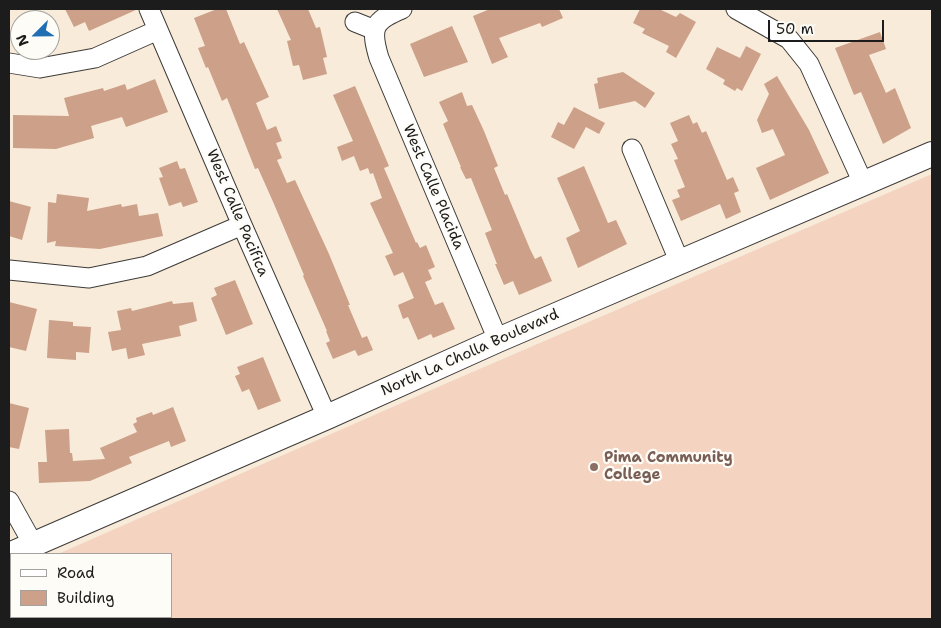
<!DOCTYPE html>
<style>
body{margin:0}
#map{position:relative;width:941px;height:628px;overflow:hidden;background:#f8ebd9;font-family:"Shantell Sans",sans-serif}
canvas{display:block}
.frame{position:absolute;inset:0;border:10px solid #1c1c1c;pointer-events:none}
.legend{position:absolute;left:10px;top:553px;width:162px;height:65px;box-sizing:border-box;background:#fdfcf7;border:1px solid #a3a29f;margin:0;padding:6px 9px;list-style:none;font-size:15px;color:#1c1c1c}
.legend li{display:flex;align-items:center;gap:10px;height:25px}
.legend b{width:25px;border:1px solid #a3a29f}
.north{position:absolute;left:10px;top:10px;width:50px;height:50px;box-sizing:border-box;background:#fdfcf7;border:1px solid #a3a29f;border-radius:50%;rotate:247deg;font-size:14px;font-weight:700;line-height:20px;text-align:center;color:#1c1c1c}
.north::after{content:'';display:block;margin:auto;width:18px;height:22px;background:#1f6fb2;clip-path:polygon(50% 0,100% 100%,50% 72%,0 100%)}
.scale{position:absolute;left:768px;top:20px;width:116px;height:22px;box-sizing:border-box;border:2px solid #1c1c1c;border-top:0;padding-left:6px;font-size:15px;line-height:18px;white-space:nowrap;color:#1c1c1c;-webkit-text-stroke:4px #fdfcf7;paint-order:stroke}
</style>
<div id="map">
<canvas width="941" height="628"></canvas>
<div class="frame"></div>
<ul class="legend">
<li><b style="height:6px;background:#fff"></b>Road</li>
<li><b style="height:14px;background:#cca089"></b>Building</li>
</ul>
<div class="north">N</div>
<div class="scale">50 m</div>
</div>
<script>
const context = document.querySelector('canvas').getContext('2d');
context.lineJoin = 'round';
function paint(path, color) { context.fillStyle = color; context.fill(path, 'evenodd'); }
function stroke(path, color, width, dash) { context.strokeStyle = color; context.lineWidth = width; context.lineCap = dash ? 'butt' : 'round'; context.setLineDash(dash || []); context.stroke(path); }
function label(font, color, halo, rows, align = 'center') {
  context.font = font + ' "Shantell Sans",sans-serif'; context.lineWidth = 4.5; context.setLineDash([]); context.textBaseline = 'middle'; context.strokeStyle = halo; context.fillStyle = color; for (const [text, x, y, turn = 0] of rows) {
    context.save(); context.translate(x, y); context.rotate((+turn || 0) * Math.PI / 180); context.textAlign = isNaN(turn) ? turn : align; if (halo) context.strokeText(text, 0, 0); context.fillText(text, 0, 0); context.restore();
  }
}
const built = new Path2D(`
 M 932,174 L 932,619 L 9,619 L 9,576 L 11,575 L 11,617 L 171,617 L 171,554 L 58,554 L 454,380 Z`);
const building = new Path2D(`
 M 65,9 L 138,9 L 89,31 L 85,22 L 74,27 Z
 M 217,9 L 226,9 L 240,44 L 244,42 L 269,97 L 256,103 L 267,130 L 276,126 L 282,141 L 276,143 L 282,158 L 277,160 L 287,183 L 295,180 L 329,254 L 350,305 L 348,305 L 362,338 L 367,336 L 373,350 L 358,356 L 355,350 L 333,359 L 326,343 L 330,341 L 326,331 L 327,331 L 303,276 L 304,275 L 274,204 L 258,168 L 255,169 L 227,98 L 222,101 L 208,67 L 206,68 L 198,48 L 205,46 L 194,18 Z
 M 277,9 L 308,9 L 316,28 L 320,27 L 327,57 L 323,58 L 327,74 L 303,80 L 299,65 L 293,66 L 287,41 L 291,40 Z
 M 490,9 L 559,9 L 563,18 L 542,27 L 540,23 L 499,38 L 508,57 L 492,64 L 473,16 Z
 M 640,9 L 659,9 L 676,17 L 680,13 L 696,22 L 676,58 L 666,52 L 669,46 L 642,33 L 645,29 L 633,23 Z
 M 452,26 L 468,62 L 424,77 L 410,44 Z
 M 880,32 L 886,49 L 869,55 L 886,93 L 895,88 L 911,128 L 883,144 L 861,92 L 854,95 L 835,48 Z
 M 746,46 L 761,54 L 742,91 L 737,88 L 735,91 L 723,84 L 725,80 L 706,69 L 717,47 L 740,58 Z
 M 623,72 L 655,93 L 645,108 L 635,101 L 599,109 L 594,84 L 598,83 L 597,78 Z
 M 777,76 L 809,130 L 829,173 L 770,200 L 756,168 L 785,155 L 773,129 L 762,133 L 757,120 L 769,94 L 764,84 Z
 M 155,79 L 168,112 L 126,127 L 122,117 L 91,126 L 94,138 L 56,149 L 13,148 L 13,115 L 69,116 L 64,98 L 103,88 L 104,91 L 125,84 L 127,90 Z
 M 355,86 L 389,166 L 384,168 L 416,243 L 417,242 L 420,248 L 426,245 L 435,267 L 428,270 L 432,279 L 425,282 L 435,305 L 443,302 L 455,329 L 433,338 L 431,334 L 418,340 L 408,317 L 403,319 L 398,305 L 414,298 L 403,272 L 394,276 L 385,256 L 393,253 L 370,203 L 382,198 L 373,173 L 370,174 L 368,168 L 360,171 L 354,156 L 342,161 L 337,147 L 353,141 L 333,95 Z
 M 462,92 L 467,106 L 472,105 L 484,131 L 498,166 L 494,168 L 505,195 L 507,194 L 530,249 L 535,259 L 541,256 L 552,281 L 519,295 L 513,281 L 504,285 L 495,264 L 497,264 L 485,233 L 492,230 L 471,178 L 466,179 L 460,167 L 461,167 L 443,124 L 448,121 L 439,102 Z
 M 574,107 L 605,123 L 599,134 L 586,127 L 574,149 L 551,137 L 558,122 L 564,125 Z
 M 689,115 L 693,124 L 697,122 L 702,133 L 706,131 L 727,180 L 733,177 L 739,191 L 734,193 L 741,212 L 726,219 L 720,204 L 681,221 L 672,200 L 680,197 L 677,190 L 685,187 L 674,160 L 678,159 L 671,144 L 678,141 L 670,123 Z
 M 177,161 L 180,169 L 185,168 L 198,202 L 183,207 L 181,202 L 169,206 L 159,178 L 163,177 L 159,168 Z
 M 584,166 L 608,223 L 616,220 L 627,244 L 578,268 L 566,238 L 580,231 L 557,178 Z
 M 57,194 L 89,198 L 87,211 L 121,204 L 122,207 L 137,204 L 139,216 L 158,213 L 163,236 L 100,249 L 55,246 L 56,241 L 47,243 L 48,202 L 56,203 Z
 M 9,201 L 31,207 L 22,240 L 9,236 Z
 M 235,280 L 253,324 L 226,335 L 211,298 L 217,295 L 214,288 Z
 M 172,301 L 173,304 L 193,302 L 197,321 L 179,326 L 181,336 L 142,344 L 145,355 L 128,359 L 126,348 L 112,351 L 108,332 L 121,330 L 117,311 L 131,308 L 132,311 Z
 M 9,302 L 37,309 L 26,351 L 9,347 Z
 M 49,320 L 73,322 L 73,326 L 91,327 L 89,353 L 76,352 L 76,360 L 47,358 Z
 M 263,357 L 281,401 L 258,410 L 249,389 L 242,392 L 235,376 L 240,374 L 237,367 Z
 M 9,403 L 29,408 L 19,449 L 9,447 Z
 M 173,407 L 186,441 L 171,447 L 169,441 L 129,457 L 132,463 L 90,481 L 39,483 L 38,462 L 47,462 L 45,430 L 69,429 L 70,453 L 72,453 L 73,461 L 105,459 L 100,448 L 137,432 L 133,424 L 137,422 L 136,418 L 152,412 L 153,415 Z`);
const minor = new Path2D(`
 M 149,9 L 242,225 L 327,417
 M 402,9 C 373,21 370,28 379,58 L 498,340
 M 736,9 L 789,39 L 809,64 L 863,183
 M 355,22 L 375,30
 M 9,63 L 40,68 L 95,58 L 158,30
 M 632,149 L 680,263
 M 9,270 L 89,278 L 147,266 L 242,225
 M 9,501 L 33,544`);
const tertiary = new Path2D(`
 M 9,555 L 327,417 L 498,340 L 932,154`);
const markers = [
 [594,467,5,"#8d6e63"]
];
const streetNames = [
 ["West Calle Placida",433,187,67],
 ["West Calle Pacifica",237,213,67],
 ["North La Cholla Boulevard",470,353,-24]
];
const educationNames = [
 ["Pima Community",604,458],
 ["College",604,475]
];
paint(built, '#f4d3c0');
paint(building, '#cca089');
stroke(minor, '#3d3b38', 21);
stroke(tertiary, '#3d3b38', 26);
stroke(minor, '#fff', 19);
stroke(tertiary, '#fff', 24);
for (const [x, y, r, color] of markers) { const dot = new Path2D(); dot.arc(x, y, r, 0, 2 * Math.PI); context.fillStyle = color; context.fill(dot); stroke(dot, '#fdfcf7', 2); }
label('15px', '#1c1c1c', '#fdfcf7', streetNames);
label('bold 15px', '#785e54', '#fdfcf7', educationNames, 'left');
</script>
